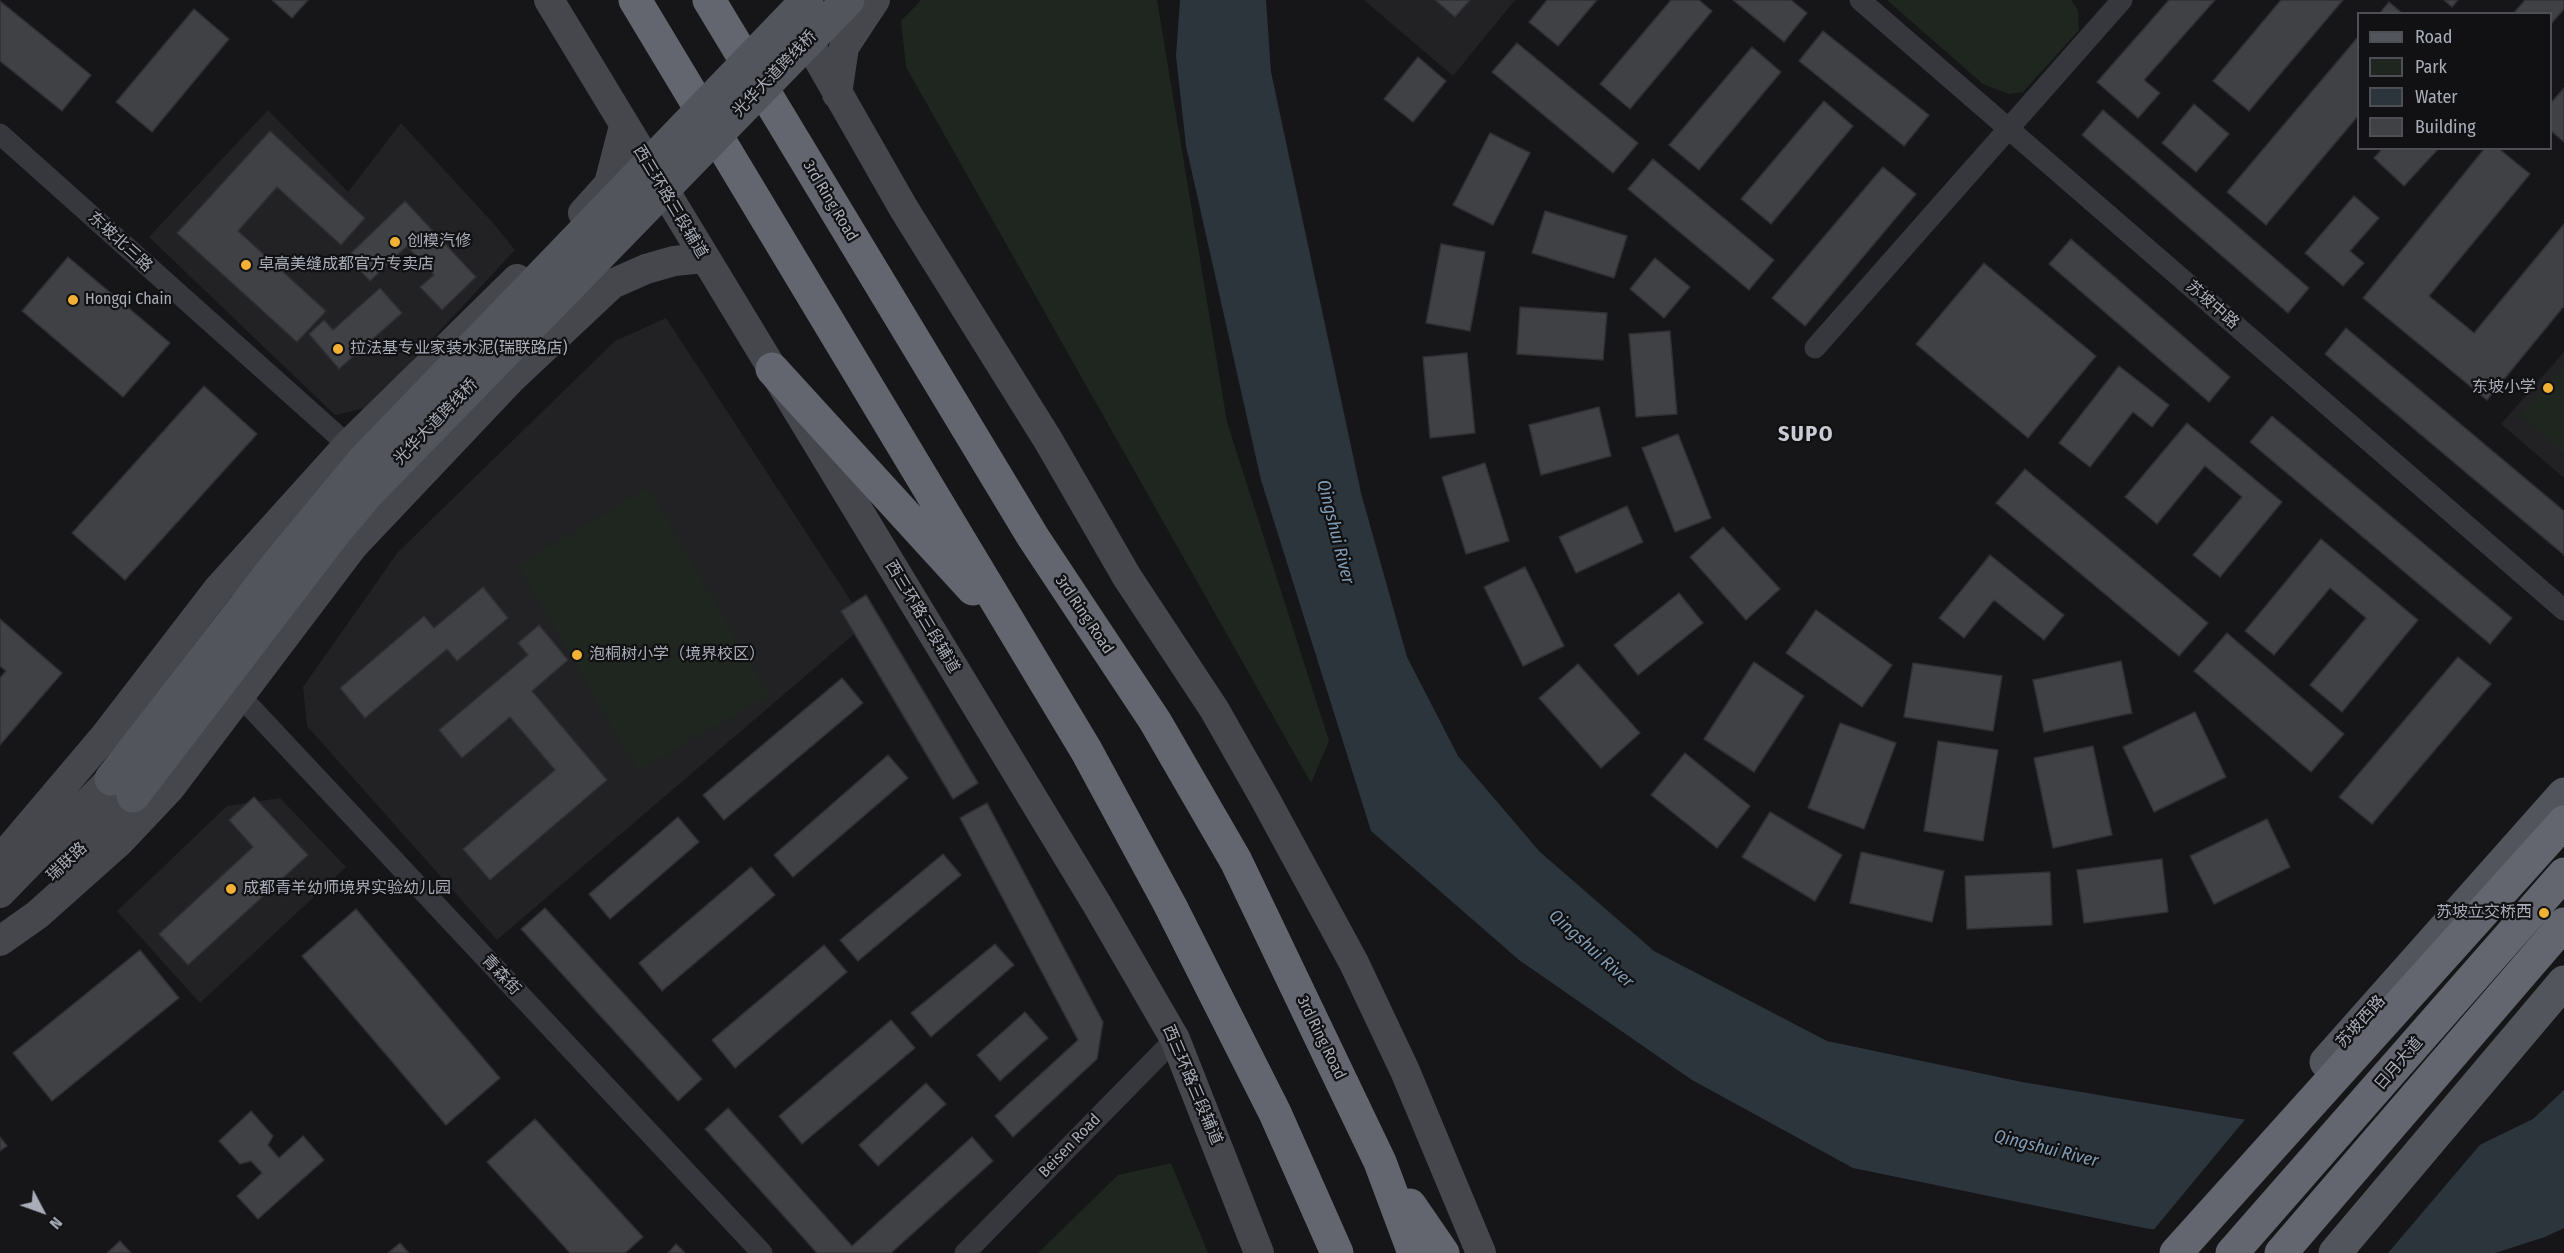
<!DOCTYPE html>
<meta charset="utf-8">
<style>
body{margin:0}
#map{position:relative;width:2564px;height:1253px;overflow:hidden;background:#161618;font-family:"Fira Sans Condensed",sans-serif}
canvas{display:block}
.legend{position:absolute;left:2357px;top:12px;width:195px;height:138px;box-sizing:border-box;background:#111113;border:2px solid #4d4f55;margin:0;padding:8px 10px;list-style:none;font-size:18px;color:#a8adb8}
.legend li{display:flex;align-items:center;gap:12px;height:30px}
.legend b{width:30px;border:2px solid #4d4f55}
.north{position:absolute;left:12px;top:1181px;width:60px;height:60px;-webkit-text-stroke:4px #111113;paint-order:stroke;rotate:131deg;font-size:16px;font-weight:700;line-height:24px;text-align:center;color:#a8adb8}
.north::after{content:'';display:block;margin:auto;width:21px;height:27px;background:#a8adb8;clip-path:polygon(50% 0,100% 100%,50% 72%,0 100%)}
</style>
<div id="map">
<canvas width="2564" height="1253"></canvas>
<ul class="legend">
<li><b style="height:8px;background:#53555c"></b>Road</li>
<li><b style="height:16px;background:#1e261f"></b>Park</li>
<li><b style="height:16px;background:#2c353c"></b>Water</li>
<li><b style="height:16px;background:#404145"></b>Building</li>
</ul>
<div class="north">N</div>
</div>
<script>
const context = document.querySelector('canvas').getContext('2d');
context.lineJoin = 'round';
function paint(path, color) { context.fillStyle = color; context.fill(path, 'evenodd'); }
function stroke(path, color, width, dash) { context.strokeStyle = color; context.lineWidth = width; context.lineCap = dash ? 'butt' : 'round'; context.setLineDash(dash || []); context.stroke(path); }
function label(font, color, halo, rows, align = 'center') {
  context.font = font + ' "Fira Sans Condensed","Noto Sans SC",sans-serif'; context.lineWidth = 4.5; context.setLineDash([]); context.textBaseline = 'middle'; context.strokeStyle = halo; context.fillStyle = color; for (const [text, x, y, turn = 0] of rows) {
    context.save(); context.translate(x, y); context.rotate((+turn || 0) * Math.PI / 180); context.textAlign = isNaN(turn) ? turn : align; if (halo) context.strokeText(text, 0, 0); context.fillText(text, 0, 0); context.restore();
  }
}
const built = new Path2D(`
 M 1364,0 L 1515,0 L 1453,76 Z
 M 268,110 L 348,192 L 401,123 L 494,224 L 515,250 L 369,407 L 335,415 L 149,237 Z
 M 666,318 L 866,624 L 497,940 L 307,726 L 303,687 L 398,552 L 615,341 Z
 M 2564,352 L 2564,478 L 2501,424 Z
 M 280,798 L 346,867 L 200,1003 L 117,911 L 227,806 Z`);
const green = new Path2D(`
 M 921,0 L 1157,0 L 1227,422 L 1329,741 L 1311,783 L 906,67 L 901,21 Z
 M 1887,0 L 2071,0 L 2078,10 L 2079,30 L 2023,92 L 2009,94 L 1983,84 Z
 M 2564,367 L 2564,453 L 2521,415 Z
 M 648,488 L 769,695 L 638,771 L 518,565 Z
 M 1171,1163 L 1208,1253 L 1038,1253 L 1118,1175 Z`);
const water = new Path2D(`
 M 1180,0 L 1266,0 L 1271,72 L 1361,493 L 1407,657 L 1458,756 L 1540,852 L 1654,951 L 1827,1041 L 2022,1082 L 2241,1119 L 2467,1151 L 2533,1119 L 2564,1090 L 2564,1228 L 2545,1237 L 2495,1253 L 2309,1253 L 2144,1228 L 1853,1168 L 1692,1080 L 1519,960 L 1371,831 L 1261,480 L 1186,146 L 1176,56 Z`);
const pier = new Path2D(`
 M 2247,1117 L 2466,1148 L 2485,1139 L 2388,1253 L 2289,1253 L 2151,1233 Z`);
const building = new Path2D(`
 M 272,0 L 308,0 L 292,18 Z
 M 1435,0 L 1470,0 L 1455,17 Z
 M 1547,0 L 1597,0 L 1558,46 L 1529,22 Z
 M 1671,0 L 1699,0 L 1712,11 L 1630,109 L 1600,84 Z
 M 1733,0 L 1791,0 L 1807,13 L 1784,42 Z
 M 2169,0 L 2215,0 L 2144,80 L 2160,93 L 2138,118 L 2097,82 Z
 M 2281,0 L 2343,0 L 2249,111 L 2213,81 Z
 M 2444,0 L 2458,0 L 2452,7 Z
 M 2525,0 L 2564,0 L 2564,9 L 2550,25 L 2550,14 L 2513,14 Z
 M 0,1 L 91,75 L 62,111 L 0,61 Z
 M 2389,2 L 2403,14 L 2379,14 Z
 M 194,9 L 229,39 L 152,132 L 116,102 Z
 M 1823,31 L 1929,115 L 1904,146 L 1799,61 Z
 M 2358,37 L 2358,116 L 2266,225 L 2227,192 Z
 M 1517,43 L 1638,143 L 1613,173 L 1492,72 Z
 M 1752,47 L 1781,72 L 1699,170 L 1669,145 Z
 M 1418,57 L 1446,81 L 1413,122 L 1384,99 Z
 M 2564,88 L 2564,142 L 2550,130 L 2550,104 Z
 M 1824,101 L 1853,126 L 1771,224 L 1741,199 Z
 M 2194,104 L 2229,134 L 2196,172 L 2162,143 Z
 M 2103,110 L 2309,288 L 2288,313 L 2082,135 Z
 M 270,131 L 365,218 L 341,245 L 277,187 L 238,231 L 326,311 L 297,342 L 177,233 Z
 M 1490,133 L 1530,153 L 1493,225 L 1453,205 Z
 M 2383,148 L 2439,148 L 2404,186 L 2374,158 Z
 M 2485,148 L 2498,148 L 2530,174 L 2429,296 L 2474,333 L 2564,224 L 2564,306 L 2487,400 L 2363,298 Z
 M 1653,159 L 1774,260 L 1749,290 L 1628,189 Z
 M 1883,167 L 1916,194 L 1805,326 L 1772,298 Z
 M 2354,196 L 2379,218 L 2350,251 L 2364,263 L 2343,286 L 2305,253 Z
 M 405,201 L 476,277 L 442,310 L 420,287 L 434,275 L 407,246 L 370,281 L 347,257 Z
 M 1545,211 L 1627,236 L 1614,278 L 1532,253 Z
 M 2071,239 L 2230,377 L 2209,402 L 2049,264 Z
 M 1441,244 L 1485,252 L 1470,331 L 1426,323 Z
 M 68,257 L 170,343 L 123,397 L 22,311 Z
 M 1655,258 L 1690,287 L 1664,318 L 1630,289 Z
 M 1984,263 L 2096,356 L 2028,438 L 1916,344 Z
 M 380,288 L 402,313 L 339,369 L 309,334 L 324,320 L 333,330 Z
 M 1520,307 L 1607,313 L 1603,360 L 1517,354 Z
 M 2346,328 L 2564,511 L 2564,555 L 2325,354 Z
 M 1670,331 L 1677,414 L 1636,417 L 1629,334 Z
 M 1467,353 L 1475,433 L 1430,438 L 1423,357 Z
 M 2119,366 L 2169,405 L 2152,427 L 2133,412 L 2090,467 L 2059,443 Z
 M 204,386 L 257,434 L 125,580 L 72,533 Z
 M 1599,407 L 1611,456 L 1541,475 L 1529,425 Z
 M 2272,416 L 2512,618 L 2490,644 L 2250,442 Z
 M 2187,423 L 2282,502 L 2220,577 L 2193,555 L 2242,497 L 2205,466 L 2157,524 L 2125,497 Z
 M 1678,434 L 1711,518 L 1675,532 L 1642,448 Z
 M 1485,463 L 1509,541 L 1466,554 L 1442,477 Z
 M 2025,469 L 2208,623 L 2179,656 L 1996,503 Z
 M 1627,506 L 1643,542 L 1576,573 L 1559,537 Z
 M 1723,527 L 1780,589 L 1746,620 L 1690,557 Z
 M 2321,539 L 2418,620 L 2342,712 L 2310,685 L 2366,618 L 2330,588 L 2274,655 L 2245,631 Z
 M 1990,555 L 2064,615 L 2044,640 L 1994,600 L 1964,638 L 1939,618 Z
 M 1525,567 L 1564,646 L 1523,666 L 1484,587 Z
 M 483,587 L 508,618 L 457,661 L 447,649 L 365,718 L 340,688 L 424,616 L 434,628 Z
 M 1679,593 L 1703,623 L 1638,675 L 1614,645 Z
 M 866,595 L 978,783 L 953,799 L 841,611 Z
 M 1816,610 L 1892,665 L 1862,707 L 1786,653 Z
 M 0,619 L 62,673 L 0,745 L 0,678 L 6,671 L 0,666 Z
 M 539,625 L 568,660 L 532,691 L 607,780 L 490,880 L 463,849 L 555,770 L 510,717 L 462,758 L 439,730 L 528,655 L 518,643 Z
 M 2227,633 L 2344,734 L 2311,772 L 2194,671 Z
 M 2458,657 L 2491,684 L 2372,824 L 2339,797 Z
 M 2121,661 L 2132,713 L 2044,732 L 2033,680 Z
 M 1754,662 L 1804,696 L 1754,772 L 1704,739 Z
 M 1913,663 L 2002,676 L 1993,731 L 1904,717 Z
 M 1578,664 L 1640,733 L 1601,768 L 1539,698 Z
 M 842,678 L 863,703 L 724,820 L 703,795 Z
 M 2195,712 L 2226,777 L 2154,812 L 2123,747 Z
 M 1840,723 L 1896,743 L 1864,829 L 1808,808 Z
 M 1938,741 L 1998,750 L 1983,841 L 1924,831 Z
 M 2093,746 L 2112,835 L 2053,848 L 2034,758 Z
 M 1685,753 L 1750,806 L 1717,848 L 1651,795 Z
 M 888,755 L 908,778 L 793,877 L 774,855 Z
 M 254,797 L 308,855 L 188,965 L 159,934 L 253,847 L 229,820 Z
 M 987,803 L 1103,1022 L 1097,1059 L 1013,1137 L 995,1116 L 1078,1040 L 960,818 Z
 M 1770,812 L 1842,855 L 1815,901 L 1742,857 Z
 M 678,817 L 699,842 L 610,919 L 589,894 Z
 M 2267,819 L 2290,867 L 2214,904 L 2190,856 Z
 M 1861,852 L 1944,871 L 1932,922 L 1850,903 Z
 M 943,854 L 961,875 L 858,961 L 840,940 Z
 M 2162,859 L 2168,912 L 2084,923 L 2077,870 Z
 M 751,867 L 775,895 L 662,991 L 639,963 Z
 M 2050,872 L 2052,925 L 1967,929 L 1965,876 Z
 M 545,908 L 702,1079 L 678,1101 L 521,929 Z
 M 356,909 L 500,1078 L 446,1125 L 302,956 Z
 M 995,944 L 1014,965 L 931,1037 L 911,1013 Z
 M 824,945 L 847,972 L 735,1068 L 712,1040 Z
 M 140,950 L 179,998 L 52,1101 L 13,1053 Z
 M 1025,1012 L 1048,1038 L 1000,1081 L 977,1055 Z
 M 891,1020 L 915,1048 L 802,1144 L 779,1116 Z
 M 926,1083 L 946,1104 L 878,1166 L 859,1145 Z
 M 728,1108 L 852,1246 L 972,1137 L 993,1161 L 891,1253 L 817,1253 L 705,1129 Z
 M 251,1111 L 273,1136 L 268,1145 L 279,1158 L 303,1136 L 324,1160 L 258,1219 L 237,1196 L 262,1173 L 251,1161 L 240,1164 L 219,1141 Z
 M 535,1119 L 643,1237 L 625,1253 L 570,1253 L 487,1162 Z
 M 0,1137 L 7,1146 L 0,1151 Z
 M 120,1241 L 131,1253 L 107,1253 Z
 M 400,1243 L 409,1253 L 388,1253 Z
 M 676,1244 L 685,1253 L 668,1253 Z`);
const street = new Path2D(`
 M 1860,0 L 2564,610
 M 0,134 L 348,445
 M 1815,348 L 2122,0
 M 241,697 L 762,1253
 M 965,1253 L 1175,1039`);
const secondary = new Path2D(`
 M 549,0 L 1098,906 L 1175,1039 L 1259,1253
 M 796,20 L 904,209 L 1048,440 L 1127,577 L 1214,709 L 1264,797 L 1354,963 L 1405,1071 L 1481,1253
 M 837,94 L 844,47 L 875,0
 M 583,213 L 609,184 L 624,126
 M 0,860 L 105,736 L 219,588 L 348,445 L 517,279
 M 68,862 L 133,796
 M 0,893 L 111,779
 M 0,941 L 37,915 L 120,841 L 170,788 L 353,546 L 512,378 L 612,284 L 646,269 L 674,261 L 704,258`);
const primary = new Path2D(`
 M 2326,1062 L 2564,794
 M 2335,1253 L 2564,982`);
const highway = new Path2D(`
 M 635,0 L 1086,750 L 1170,905 L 1275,1113 L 1337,1253
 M 709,0 L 1033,537 L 1155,721 L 1236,861 L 1380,1162 L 1414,1253
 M 772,369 L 973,589
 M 1410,1205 L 1443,1253
 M 2176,1253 L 2564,822
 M 2232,1253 L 2564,874
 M 2281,1253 L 2564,924`);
const primaryBridge = new Path2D(`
 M 111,779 L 276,566 L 363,461 L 807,0
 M 133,796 L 332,536 L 367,494 L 848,0`);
const markers = [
 [395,242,6,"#f2b134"],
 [246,265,6,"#f2b134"],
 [73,300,6,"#f2b134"],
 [338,349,6,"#f2b134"],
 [2548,388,6,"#f2b134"],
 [577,655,6,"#f2b134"],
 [231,889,6,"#f2b134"],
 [2544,913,6,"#f2b134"]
];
const streetNames = [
 ["光华大道跨线桥",775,74,-46],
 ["3rd Ring Road",830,201,59],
 ["西三环路三段辅道",670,202,59],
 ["东坡北三路",120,242,42],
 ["苏坡中路",2212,305,41],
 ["光华大道跨线桥",436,422,-46],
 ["3rd Ring Road",1084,615,56],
 ["西三环路三段辅道",922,617,59],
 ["瑞联路",67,862,-43],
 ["青森街",501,975,47],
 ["苏坡西路",2361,1022,-48],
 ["3rd Ring Road",1321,1038,64],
 ["日月大道",2399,1064,-49],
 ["西三环路三段辅道",1192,1085,67],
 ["Beisen Road",1070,1146,-46]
];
const poiNames = [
 ["创模汽修",407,242],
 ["卓高美缝成都官方专卖店",258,265],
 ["Hongqi Chain",85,300],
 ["拉法基专业家装水泥(瑞联路店)",350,349],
 ["东坡小学",2536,388,"right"],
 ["泡桐树小学（境界校区）",589,655],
 ["成都青羊幼师境界实验幼儿园",243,889],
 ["苏坡立交桥西",2532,913,"right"]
];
const waterNames = [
 ["Qingshui River",1335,532,76],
 ["Qingshui River",1591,949,42],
 ["Qingshui River",2046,1149,14]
];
const districtNames = [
 ["SUPO",1806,435]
];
paint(built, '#222225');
paint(green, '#1e261f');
paint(water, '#2c353c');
paint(pier, '#161618');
paint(building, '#404145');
stroke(building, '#303034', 1.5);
stroke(street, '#37383d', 21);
stroke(secondary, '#45474d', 30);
stroke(primary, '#53555c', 33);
stroke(highway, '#63666e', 33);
stroke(primaryBridge, '#53555c', 33);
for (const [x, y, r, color] of markers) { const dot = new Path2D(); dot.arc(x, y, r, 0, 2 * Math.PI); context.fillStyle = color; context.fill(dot); stroke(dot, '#111113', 2); }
label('16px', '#a8adb8', '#111113', streetNames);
label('16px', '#a8adb8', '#111113', poiNames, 'left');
label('italic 18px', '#7f9bb3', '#111113', waterNames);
context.letterSpacing = '1.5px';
label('bold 22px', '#c9ccd4', '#111113', districtNames);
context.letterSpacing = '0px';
</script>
